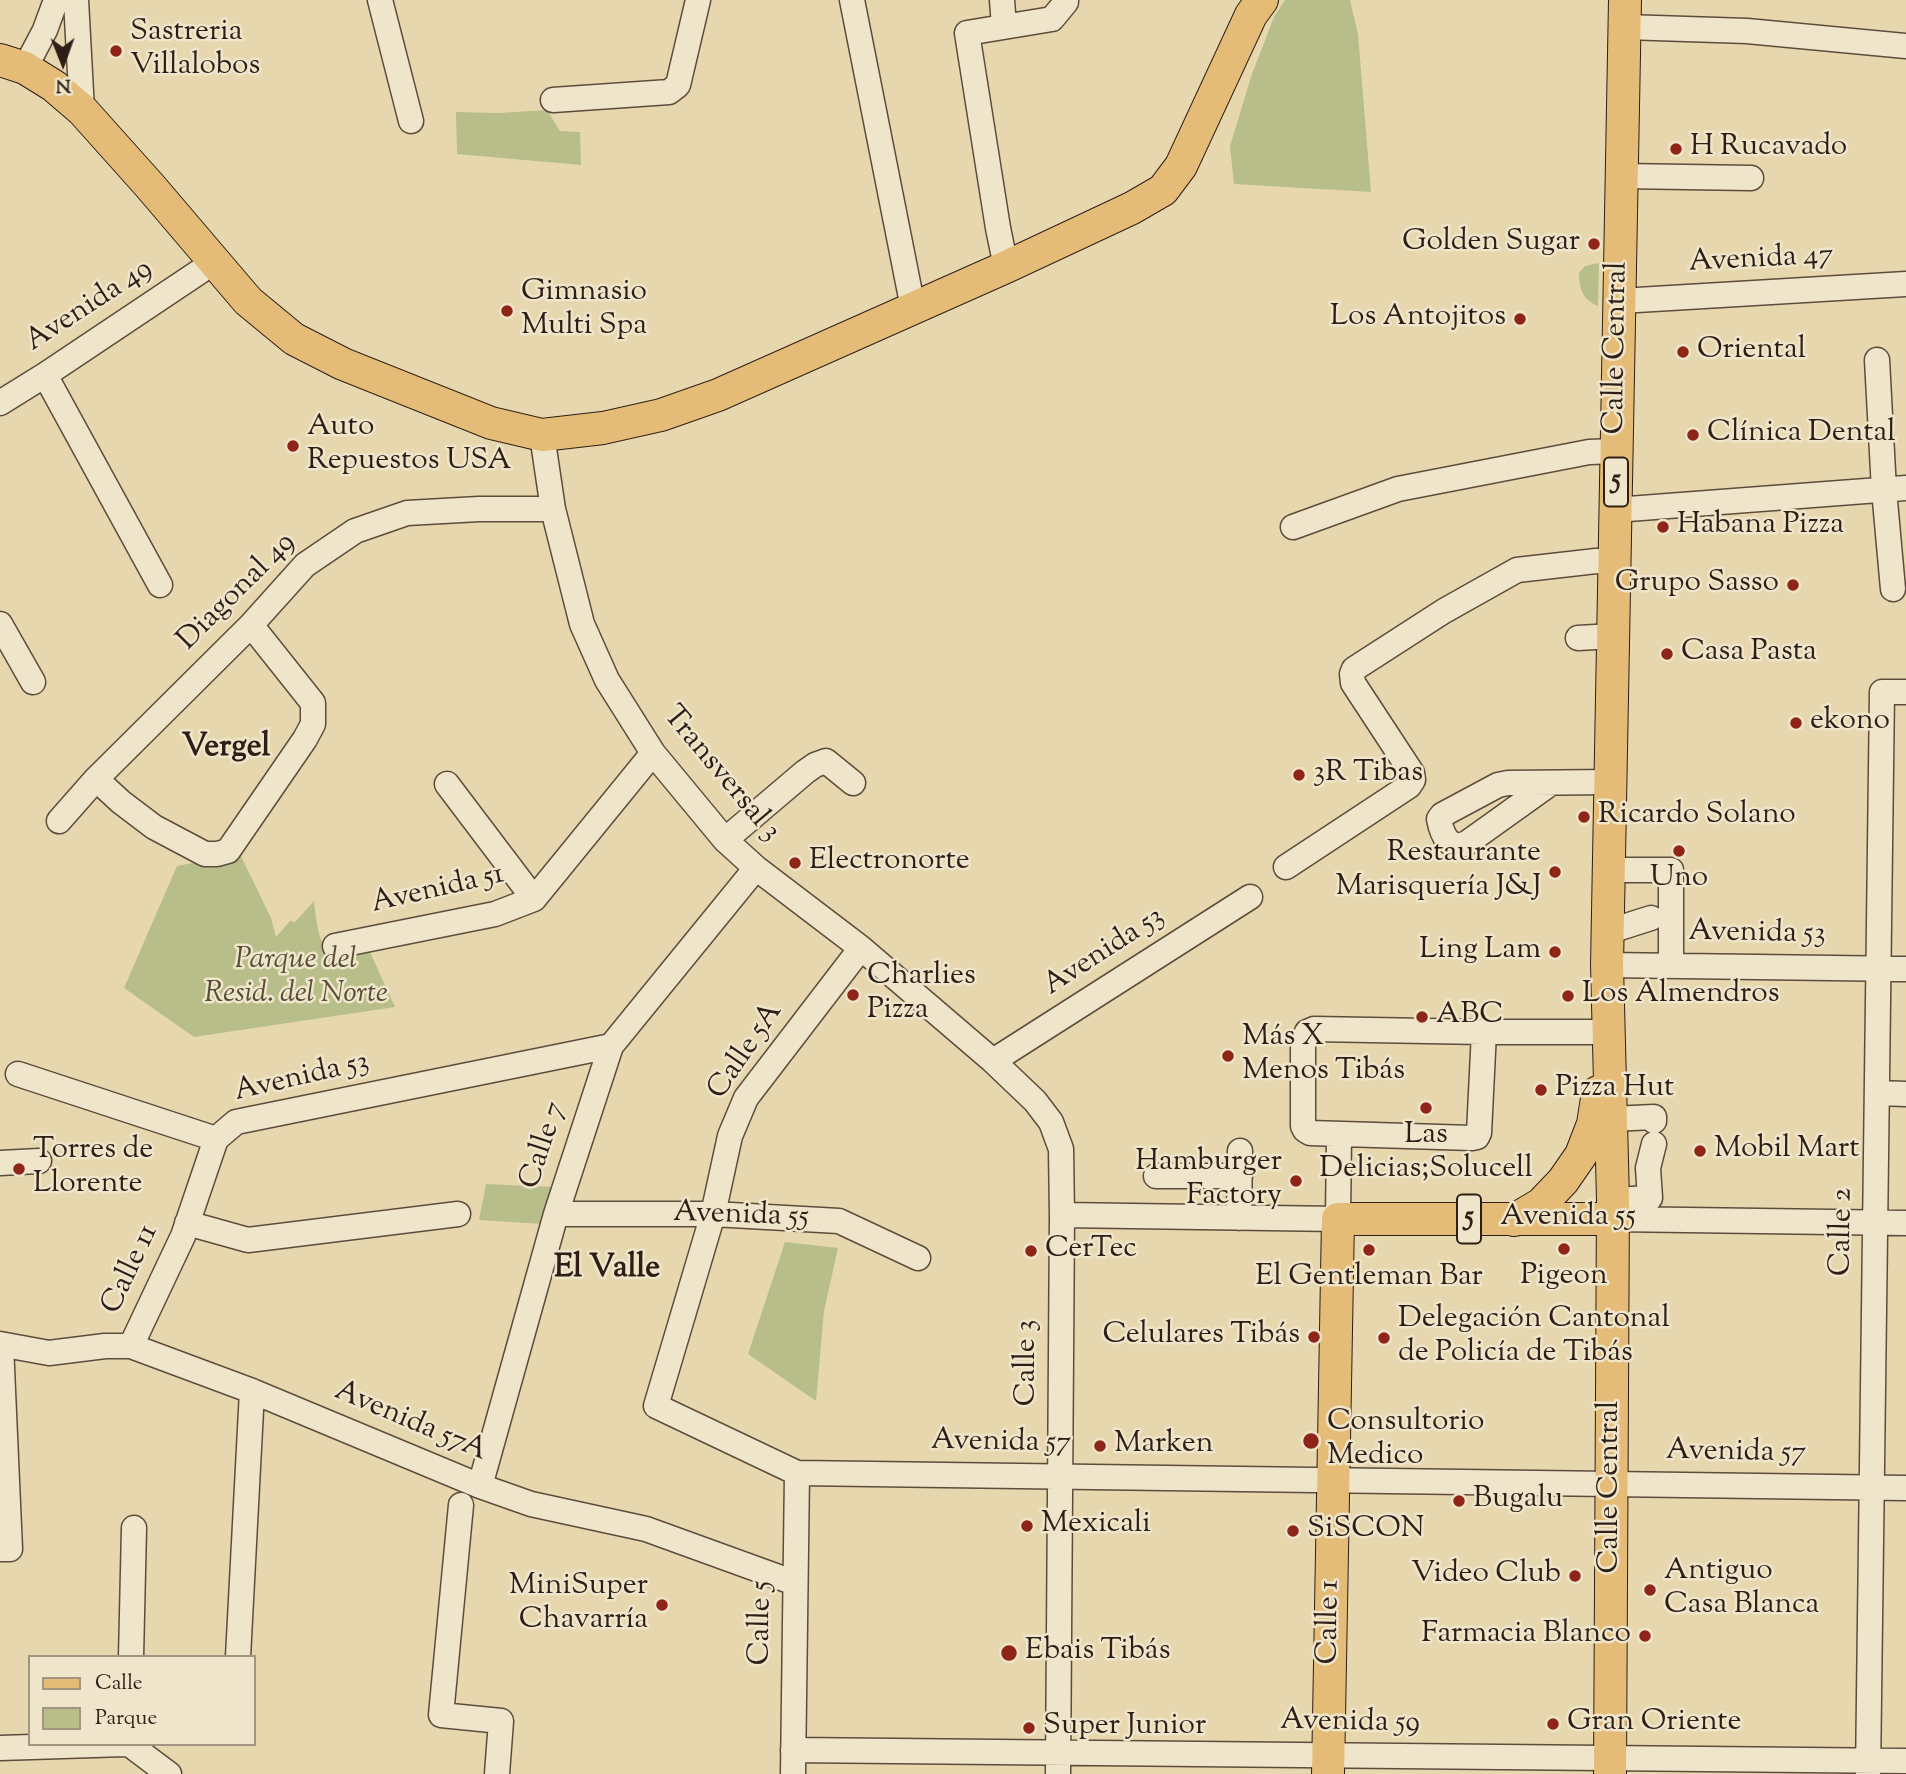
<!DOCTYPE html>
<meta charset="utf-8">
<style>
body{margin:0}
#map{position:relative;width:1906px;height:1774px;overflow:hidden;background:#e7d7ae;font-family:"Sorts Mill Goudy",serif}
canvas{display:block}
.legend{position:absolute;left:28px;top:1655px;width:228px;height:91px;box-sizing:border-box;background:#efe5ca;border:2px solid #a29582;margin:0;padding:9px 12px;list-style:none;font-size:21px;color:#2f1e16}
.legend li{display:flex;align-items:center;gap:14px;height:35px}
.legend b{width:35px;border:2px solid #a29582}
.north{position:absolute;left:28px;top:28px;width:70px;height:70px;-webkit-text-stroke:5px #efe5ca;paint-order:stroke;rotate:179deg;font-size:19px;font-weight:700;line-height:28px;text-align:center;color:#2f1e16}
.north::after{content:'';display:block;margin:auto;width:24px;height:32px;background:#2f1e16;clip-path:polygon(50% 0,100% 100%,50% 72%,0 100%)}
</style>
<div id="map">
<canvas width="1906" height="1774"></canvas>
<ul class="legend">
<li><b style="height:9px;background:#e4bc77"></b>Calle</li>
<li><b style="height:19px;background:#b8be89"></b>Parque</li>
</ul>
<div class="north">N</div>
</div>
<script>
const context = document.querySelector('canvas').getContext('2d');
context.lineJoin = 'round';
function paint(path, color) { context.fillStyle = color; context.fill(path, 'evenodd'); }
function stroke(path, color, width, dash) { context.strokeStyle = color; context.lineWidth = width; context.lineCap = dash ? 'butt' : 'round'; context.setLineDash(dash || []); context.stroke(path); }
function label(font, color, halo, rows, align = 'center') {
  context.font = font + ' "Sorts Mill Goudy",serif'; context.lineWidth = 5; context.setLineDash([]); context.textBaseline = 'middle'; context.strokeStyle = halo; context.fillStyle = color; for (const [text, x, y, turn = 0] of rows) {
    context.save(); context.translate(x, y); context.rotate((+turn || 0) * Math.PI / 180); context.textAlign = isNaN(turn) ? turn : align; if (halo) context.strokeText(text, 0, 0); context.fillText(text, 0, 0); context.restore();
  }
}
const green = new Path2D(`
 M 1285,0 L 1350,0 L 1358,34 L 1371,192 L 1234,184 L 1230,146 L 1252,74 L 1274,17 Z
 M 547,110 L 560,131 L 580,132 L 581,165 L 457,154 L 456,112 L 498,113 Z
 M 1599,263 L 1598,306 C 1583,300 1579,289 1579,273 L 1585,266 Z
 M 240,854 L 271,918 L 276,937 L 290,921 L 295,922 L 314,901 C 319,946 321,962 370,952 L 395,1007 L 194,1037 L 124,988 L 177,866 Z
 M 486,1184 L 553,1187 L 543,1224 L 479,1220 Z
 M 785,1242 L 838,1248 L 824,1311 L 816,1401 L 748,1354 Z`);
const minor = new Path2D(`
 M 76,0 L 82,110
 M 380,0 L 411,121
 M 852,0 L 913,308
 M 1002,0 L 1004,26
 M 1625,27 L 1747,31 L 1906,46
 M 25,68 L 45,30 L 56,0
 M 553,100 L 669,92 L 678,85 L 698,0
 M 1622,176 L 1751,178
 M 1006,267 L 998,228 L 967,33 L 1052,19 L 1066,2 L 1066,0
 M 1620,301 L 1906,284
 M 1877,360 L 1884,490 L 1893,589
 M 45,375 L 160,585
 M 0,403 L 45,375 L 214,262
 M 542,435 L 553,509 L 582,624 L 607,680 L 653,753 L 725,840 L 756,868 L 861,948 L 993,1061 L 1035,1101 L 1051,1122 L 1061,1149 L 1062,1215 L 1058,1774
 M 1615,510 L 1906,488
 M 1293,527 L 1398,489 L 1589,452 L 1616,451
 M 0,624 L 33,682
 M 1578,638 L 1613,636
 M 96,779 L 121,802 L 154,827 L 205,854 L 217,854 L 228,851 L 305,739 L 313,724 L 313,703 L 251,625
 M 1551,783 L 1467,843 C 1449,851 1442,835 1439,819 L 1442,815 L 1498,785 L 1508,783 L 1610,782
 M 447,784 L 534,899
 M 59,821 L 96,779 L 251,625 L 305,565 L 355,531 L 407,513 L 479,509 L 553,509
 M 725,840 L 805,772 L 815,765 L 826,761 L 853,783
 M 1286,867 L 1409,786 L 1413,780 L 1412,773 L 1353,683 L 1352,674 L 1354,669 L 1444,611 L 1517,570 L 1596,561 L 1614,562
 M 1608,870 L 1671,870 L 1671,965
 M 1607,932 L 1651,918
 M 335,946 L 495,914 L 534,899 L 653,753
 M 861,948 L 746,1098 L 730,1136 L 713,1214 L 656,1406 L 797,1473 L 1906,1488
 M 1607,965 L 1906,969
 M 1314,1029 L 1484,1032 L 1479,1133 L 1477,1137 L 1472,1138 L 1310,1133 L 1305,1130 L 1303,1126 L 1303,1041 L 1307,1032 Z
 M 1484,1032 L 1607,1032
 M 993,1061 L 1250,897
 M 18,1074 L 216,1139 L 236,1122 L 611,1046
 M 1877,1093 L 1906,1094
 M 1611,1119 L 1654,1117 L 1654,1121
 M 0,1163 L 39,1161
 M 1156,1176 L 1240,1176
 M 1613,1200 L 1650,1198 L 1648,1168 L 1654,1144
 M 556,1214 L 713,1214 L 839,1221 L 918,1258
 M 1062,1215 L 1338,1219 L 1339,1134
 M 1239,1218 L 1240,1151
 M 1613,1219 L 1906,1223
 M 187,1223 L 248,1240 L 458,1214
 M 0,1344 L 49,1353 L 105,1346 L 131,1346 L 252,1391 L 480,1486 L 531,1504 L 646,1529 L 795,1583
 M 131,1346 L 183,1236 L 216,1139
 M 480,1486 L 556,1214 L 611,1046 L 756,868
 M 461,1505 L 441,1715 L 501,1721 L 497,1774
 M 0,1549 L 10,1549 L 1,1345
 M 131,1657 L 134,1528
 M 238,1657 L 252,1391
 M 129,1744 L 169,1774
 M 0,1748 L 125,1744
 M 793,1750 L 1906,1761
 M 793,1774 L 797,1473
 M 1868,1774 L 1882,692 L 1906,692`);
const major = new Path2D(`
 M 0,60 L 25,68 L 54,86 L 82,110 L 150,186 L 248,301 L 294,339 L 343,364 L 491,423 L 542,435 L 603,428 L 661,415 L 718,395 L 1006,267 L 1132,208 L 1163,190 L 1181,166 L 1251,15 L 1262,0
 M 1514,1220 L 1541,1204 L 1563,1181 L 1581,1155 L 1593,1124 L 1598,1092
 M 1328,1774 L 1338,1219 L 1613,1219
 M 1610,1774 L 1613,1200 L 1607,965 L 1625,0`);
const markers = [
 [116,51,7,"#8f2418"],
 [1676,149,7,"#8f2418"],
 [1594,244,7,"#8f2418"],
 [507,311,7,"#8f2418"],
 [1520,319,7,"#8f2418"],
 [1683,352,7,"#8f2418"],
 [1693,435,7,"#8f2418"],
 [293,446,7,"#8f2418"],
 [1663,527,7,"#8f2418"],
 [1793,585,7,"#8f2418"],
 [1667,654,7,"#8f2418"],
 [1796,723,7,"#8f2418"],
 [1299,775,7,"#8f2418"],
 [1584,817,7,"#8f2418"],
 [1679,851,7,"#8f2418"],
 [795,863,7,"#8f2418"],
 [1555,872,7,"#8f2418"],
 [1555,952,7,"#8f2418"],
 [853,995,7,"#8f2418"],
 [1568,996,7,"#8f2418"],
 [1422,1017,7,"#8f2418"],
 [1228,1056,7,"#8f2418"],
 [1541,1090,7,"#8f2418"],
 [1426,1108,7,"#8f2418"],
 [1700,1151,7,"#8f2418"],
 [19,1169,7,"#8f2418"],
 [1296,1181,7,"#8f2418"],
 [1564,1249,7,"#8f2418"],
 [1369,1250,7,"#8f2418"],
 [1031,1251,7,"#8f2418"],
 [1314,1337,7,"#8f2418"],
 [1384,1338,7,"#8f2418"],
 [1311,1441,9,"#8f2418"],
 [1100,1446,7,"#8f2418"],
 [1459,1501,7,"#8f2418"],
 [1027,1526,7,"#8f2418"],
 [1293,1531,7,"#8f2418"],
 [1575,1576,7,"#8f2418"],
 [1650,1590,7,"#8f2418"],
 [662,1605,7,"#8f2418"],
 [1645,1636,7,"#8f2418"],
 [1009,1653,9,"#8f2418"],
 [1553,1724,7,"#8f2418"],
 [1029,1728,7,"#8f2418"]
];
const shields = [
 [1616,482,24],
 [1469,1219,24]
];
const shieldNames = [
 ["5",1616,482],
 ["5",1469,1219]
];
const poiNames = [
 ["Sastreria",130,34],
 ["Villalobos",130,68],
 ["H Rucavado",1690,149],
 ["Golden Sugar",1580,244,"right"],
 ["Gimnasio",521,294],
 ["Multi Spa",521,328],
 ["Los Antojitos",1506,319,"right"],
 ["Oriental",1697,352],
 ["Auto",307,429],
 ["Repuestos USA",307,463],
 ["Clínica Dental",1707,435],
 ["Habana Pizza",1677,527],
 ["Grupo Sasso",1779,585,"right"],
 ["Casa Pasta",1681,654],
 ["ekono",1810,723],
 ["3R Tibas",1313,775],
 ["Ricardo Solano",1598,817],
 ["Restaurante",1541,855,"right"],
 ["Marisquería J&J",1541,889,"right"],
 ["Electronorte",809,863],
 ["Uno",1679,880,"center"],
 ["Ling Lam",1541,952,"right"],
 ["Charlies",867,978],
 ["Pizza",867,1012],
 ["Los Almendros",1582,996],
 ["ABC",1436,1017],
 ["Más X",1242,1039],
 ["Menos Tibás",1242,1073],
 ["Pizza Hut",1555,1090],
 ["Las",1426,1137,"center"],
 ["Delicias;Solucell",1426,1171,"center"],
 ["Mobil Mart",1714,1151],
 ["Torres de",33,1152],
 ["Llorente",33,1186],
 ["Hamburger",1282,1164,"right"],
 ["Factory",1282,1198,"right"],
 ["CerTec",1045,1251],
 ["Pigeon",1564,1278,"center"],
 ["El Gentleman Bar",1369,1279,"center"],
 ["Delegación Cantonal",1398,1321],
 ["de Policía de Tibás",1398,1355],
 ["Celulares Tibás",1300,1337,"right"],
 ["Consultorio",1327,1424],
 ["Medico",1327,1458],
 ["Marken",1114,1446],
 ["Bugalu",1473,1501],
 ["Mexicali",1041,1526],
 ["SiSCON",1307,1531],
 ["Antiguo",1664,1573],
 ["Casa Blanca",1664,1607],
 ["Video Club",1561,1576,"right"],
 ["MiniSuper",648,1588,"right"],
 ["Chavarría",648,1622,"right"],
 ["Farmacia Blanco",1631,1636,"right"],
 ["Ebais Tibás",1025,1653],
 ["Gran Oriente",1567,1724],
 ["Super Junior",1043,1728]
];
const streetNames = [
 ["Avenida 47",1761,261,-3],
 ["Avenida 49",90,307,-33],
 ["Calle Central",1618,348,-89],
 ["Diagonal 49",238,593,-45],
 ["Transversal 3",720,775,50],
 ["Avenida 51",438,891,-13],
 ["Avenida 53",1757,935,1],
 ["Avenida 53",1105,953,-33],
 ["Calle 5A",747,1052,-56],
 ["Avenida 53",302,1079,-13],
 ["Calle 7",545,1146,-72],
 ["Avenida 55",741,1217,2],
 ["Avenida 55",1568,1219],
 ["Calle 2",1844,1232,-89],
 ["Calle 11",132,1270,-65],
 ["Calle 3",1029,1363,-90],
 ["Avenida 57A",410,1423,23],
 ["Avenida 57",1001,1444,1],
 ["Avenida 57",1736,1454,1],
 ["Calle Central",1612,1487,-90],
 ["Calle 1",1331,1622,-89],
 ["Calle 5",763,1623,-89],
 ["Avenida 59",1350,1724,1]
];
const parkNames = [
 ["Parque del",296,962],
 ["Resid. del Norte",296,996]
];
const neighbourhoodNames = [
 ["Vergel",226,750],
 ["El Valle",607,1271]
];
paint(green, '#b8be89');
stroke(minor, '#5d4c3c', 27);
stroke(major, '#2f1e16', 34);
stroke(minor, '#efe5ca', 24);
stroke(major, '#e4bc77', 32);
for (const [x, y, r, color] of markers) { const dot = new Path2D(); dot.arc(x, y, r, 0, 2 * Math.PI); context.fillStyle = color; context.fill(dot); stroke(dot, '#efe5ca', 2.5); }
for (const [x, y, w] of shields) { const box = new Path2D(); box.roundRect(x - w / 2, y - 24.5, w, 49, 5); context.fillStyle = '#efe5ca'; context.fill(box); stroke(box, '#2f1e16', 2); }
label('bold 28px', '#2f1e16', null, shieldNames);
label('30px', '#2f1e16', '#efe5ca', poiNames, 'left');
label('30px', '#2f1e16', '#efe5ca', streetNames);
label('italic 30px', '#584e38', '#efe5ca', parkNames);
label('bold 32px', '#2f1e16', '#efe5ca', neighbourhoodNames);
</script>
